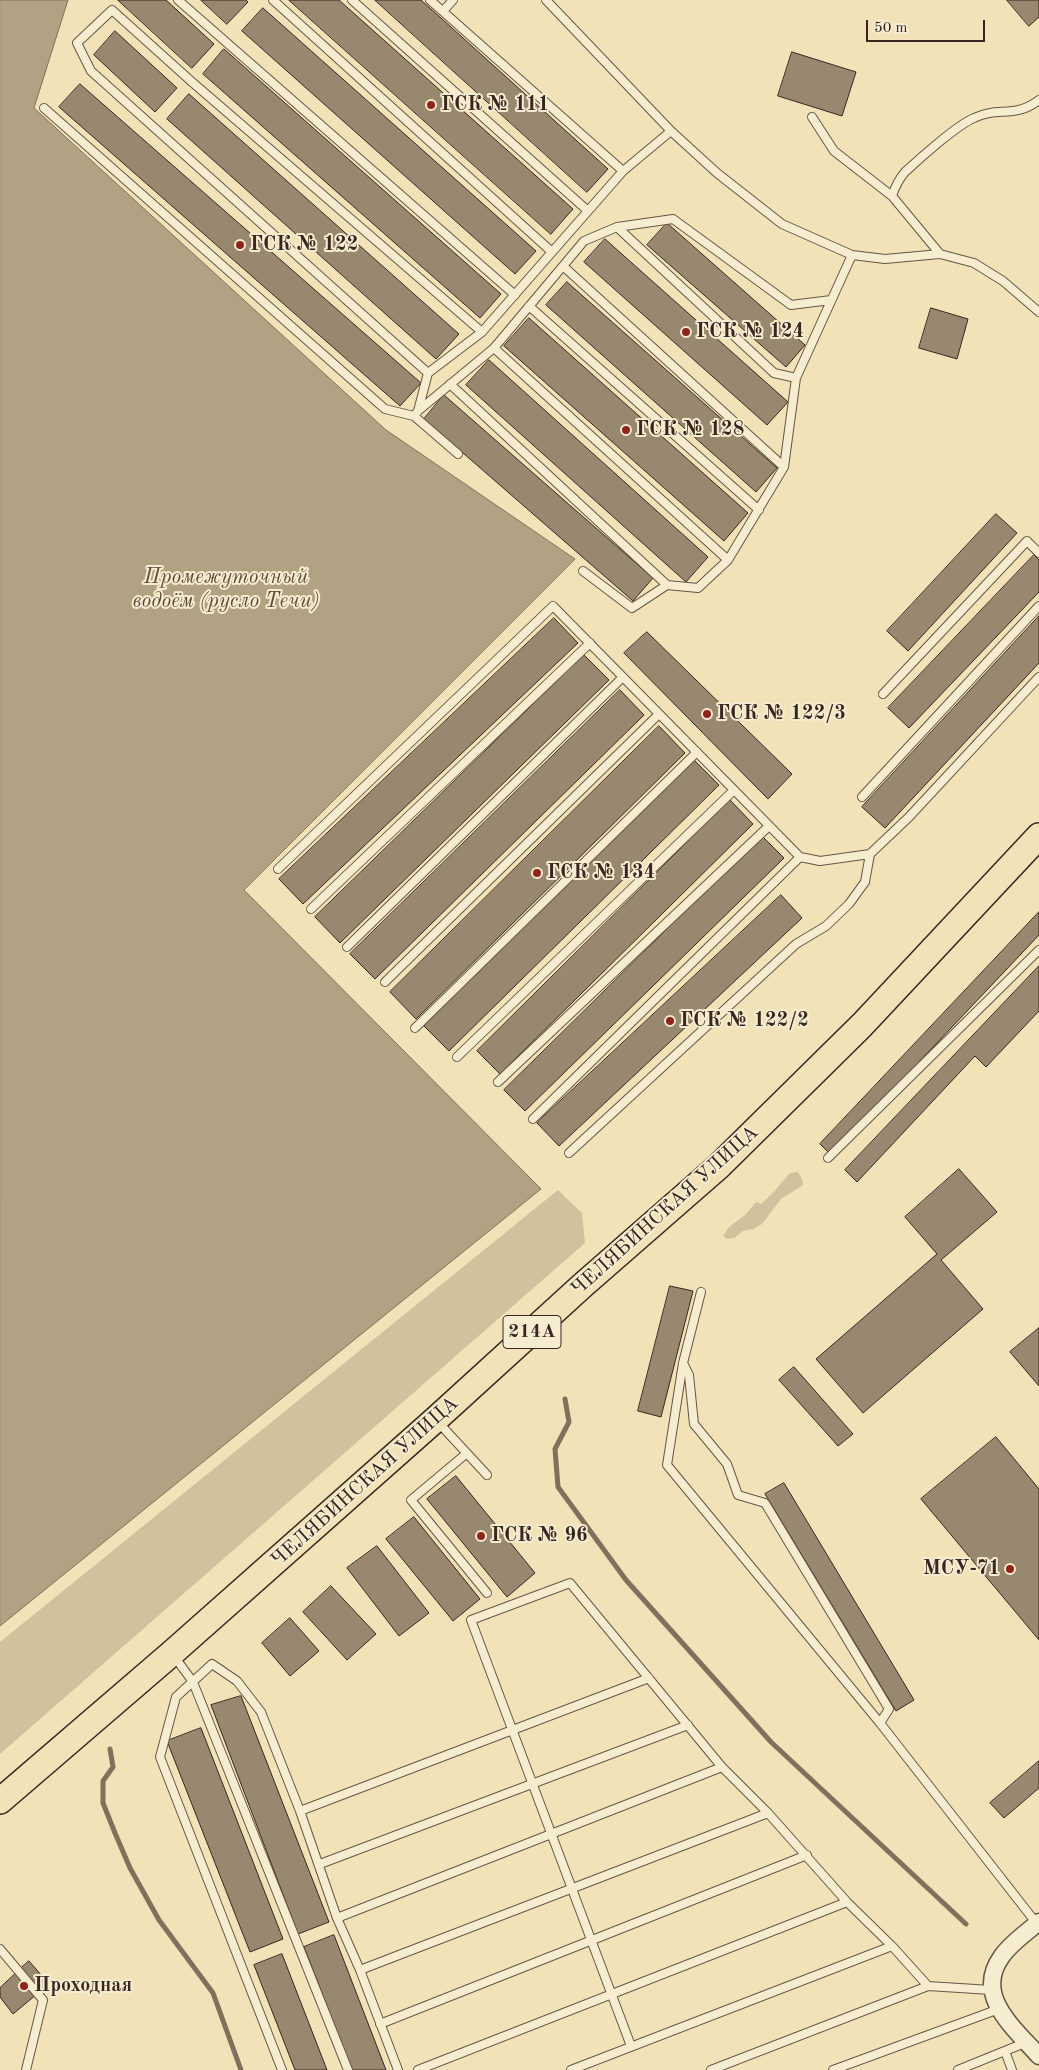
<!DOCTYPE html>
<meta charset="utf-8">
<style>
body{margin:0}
#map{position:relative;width:1039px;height:2070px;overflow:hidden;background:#f1e2b7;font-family:"Old Standard TT",serif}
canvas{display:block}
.scale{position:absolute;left:866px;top:20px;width:119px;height:22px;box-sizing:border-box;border:2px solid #372720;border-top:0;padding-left:6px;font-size:15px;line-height:18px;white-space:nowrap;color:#372720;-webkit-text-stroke:4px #f6ecd0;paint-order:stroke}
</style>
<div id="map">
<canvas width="1039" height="2070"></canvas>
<div class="scale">50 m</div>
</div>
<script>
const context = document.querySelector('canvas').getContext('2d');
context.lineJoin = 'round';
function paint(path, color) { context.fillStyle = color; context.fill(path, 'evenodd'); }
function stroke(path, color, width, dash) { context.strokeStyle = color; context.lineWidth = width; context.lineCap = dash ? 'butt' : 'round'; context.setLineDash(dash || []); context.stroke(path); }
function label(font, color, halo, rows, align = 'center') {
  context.font = font + ' "Old Standard TT",serif'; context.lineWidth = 4; context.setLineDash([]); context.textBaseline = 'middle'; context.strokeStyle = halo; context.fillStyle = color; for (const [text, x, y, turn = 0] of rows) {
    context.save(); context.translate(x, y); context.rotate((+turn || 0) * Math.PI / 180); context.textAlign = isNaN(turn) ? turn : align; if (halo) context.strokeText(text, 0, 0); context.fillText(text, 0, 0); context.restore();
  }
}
const green = new Path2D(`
 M 798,1172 L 802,1179 L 803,1185 L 781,1199 L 762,1224 L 753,1229 L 743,1231 L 734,1238 L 727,1239 L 723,1236 L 729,1227 L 745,1215 L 756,1202 L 761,1204 C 773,1194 780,1184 790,1173 Z
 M 558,1190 L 582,1213 L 585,1243 L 0,1754 L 0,1642 Z`);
const water = new Path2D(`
 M 0,0 L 68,0 L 34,108 L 386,430 L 575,559 L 244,890 L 541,1189 L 0,1626 Z`);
const stream = new Path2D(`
 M 565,1399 L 569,1422 L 555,1449 L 558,1487 L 626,1580 L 771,1742 L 966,1924
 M 110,1749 L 113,1767 L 103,1781 L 103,1803 L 115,1833 L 130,1868 L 159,1920 L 213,1993 L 241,2070`);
const building = new Path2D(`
 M 118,0 L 166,0 L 214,44 L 192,68 Z
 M 201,0 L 246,0 L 248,2 L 227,24 Z
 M 289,0 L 339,0 L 573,209 L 551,234 Z
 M 375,0 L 421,0 L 608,169 L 587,192 Z
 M 1007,0 L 1039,0 L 1039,17 L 1029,26 Z
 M 263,8 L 536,251 L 515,274 L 242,31 Z
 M 115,31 L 177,88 L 155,112 L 94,55 Z
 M 224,49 L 501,294 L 480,318 L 203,74 Z
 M 792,52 L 856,72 L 842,116 L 778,96 Z
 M 80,84 L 421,383 L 400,406 L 59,107 Z
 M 189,94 L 459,334 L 436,359 L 167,119 Z
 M 667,223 L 805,345 L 786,367 L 647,245 Z
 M 605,239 L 788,402 L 767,425 L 584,262 Z
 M 567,282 L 777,468 L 756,492 L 546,305 Z
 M 931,308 L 968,319 L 957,359 L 919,348 Z
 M 529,318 L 748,513 L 724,541 L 504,346 Z
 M 489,360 L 708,557 L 686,582 L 466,385 Z
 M 444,395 L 653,578 L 633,601 L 424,419 Z
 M 996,514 L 1017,533 L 908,651 L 887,631 Z
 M 1034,555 L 1039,560 L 1039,592 L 909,728 L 888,708 Z
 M 1039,616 L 1039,663 L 885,828 L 862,807 Z
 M 554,618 L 578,643 L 303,904 L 279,879 Z
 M 647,632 L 792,774 L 768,799 L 624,653 Z
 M 584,655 L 609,680 L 340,943 L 315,917 Z
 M 620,690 L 644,715 L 375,979 L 350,954 Z
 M 659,726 L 685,753 L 416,1019 L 390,992 Z
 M 694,760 L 719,785 L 449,1051 L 424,1026 Z
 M 730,800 L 753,824 L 500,1074 L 477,1051 Z
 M 762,836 L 784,858 L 525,1111 L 504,1090 Z
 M 781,895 L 802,918 L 559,1146 L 537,1123 Z
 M 1039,912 L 1039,935 L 831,1155 L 820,1144 Z
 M 1039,966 L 1039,1011 L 986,1067 L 975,1056 L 857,1182 L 845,1170 Z
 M 959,1169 L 997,1212 L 941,1260 L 983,1309 L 863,1413 L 816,1359 L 937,1254 L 905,1217 Z
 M 670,1286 L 693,1291 L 661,1417 L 638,1411 Z
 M 1039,1328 L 1039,1386 L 1010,1352 Z
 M 794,1367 L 853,1434 L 838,1446 L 779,1380 Z
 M 996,1437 L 1039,1489 L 1039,1640 L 921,1499 Z
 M 456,1476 L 535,1573 L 507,1597 L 427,1499 Z
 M 784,1483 L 914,1700 L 896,1711 L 765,1494 Z
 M 414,1517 L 480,1599 L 453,1621 L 386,1539 Z
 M 377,1546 L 429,1613 L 399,1636 L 347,1568 Z
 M 331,1586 L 376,1634 L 347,1660 L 303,1612 Z
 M 290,1618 L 319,1651 L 290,1676 L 262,1643 Z
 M 241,1696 L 329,1922 L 298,1934 L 211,1705 Z
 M 201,1728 L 283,1939 L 250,1952 L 167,1741 Z
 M 1039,1761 L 1039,1788 L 1004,1818 L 990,1803 Z
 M 334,1935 L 386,2070 L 352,2070 L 304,1947 Z
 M 282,1954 L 327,2070 L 295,2070 L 254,1965 Z
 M 29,1961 L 49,1984 L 13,2014 L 0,1997 L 0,1988 Z`);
const lane = new Path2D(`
 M 178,0 L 515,295
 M 273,0 L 552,252
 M 352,0 L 588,211
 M 430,0 L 623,171
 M 546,0 L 671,131
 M 443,11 L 453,0
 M 44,108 L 385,409 L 414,416
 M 812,117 L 834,151 L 892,196 L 940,254 L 974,263 L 1003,281 L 1039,312
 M 892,196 C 895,187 899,179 905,172 C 919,159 957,125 974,118 C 999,106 1014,119 1039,100
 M 617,227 L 774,373 L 796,378
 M 563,266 L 784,467
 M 529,306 L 759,510
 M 494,348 L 728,560
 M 428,373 L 91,71 L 77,43 L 112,10 L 192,82 L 482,332
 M 450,384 L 667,585
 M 418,411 L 428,373 L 482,332 L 623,171 L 671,131 L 717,173 L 782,224 L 852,255
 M 458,454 L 414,416 L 418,411 L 494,348 L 584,241 L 617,227 L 673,219 L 791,305 L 831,300
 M 583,571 L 632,608 L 667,585 L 698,588 L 728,560 L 784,467 L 796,378 L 852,255 L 885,259 L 940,254
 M 883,694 L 1027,541 L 1039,553
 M 862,797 L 1039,606
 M 278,869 L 553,606 L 800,857 L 820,861 L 870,854 L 909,817 L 1039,677
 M 311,909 L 590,643
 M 347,947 L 623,677
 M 385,982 L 659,714
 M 415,1028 L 697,752
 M 457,1057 L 734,790
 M 498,1082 L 769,826
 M 533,1119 L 800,857
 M 569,1153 L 796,944 L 826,926 L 849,904 L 865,882 L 870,854
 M 828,1158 L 1039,950
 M 701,1292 L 683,1363 L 667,1465 L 880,1723 L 1037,1924
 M 683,1363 L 689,1375 L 694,1424 L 727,1464 L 738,1495 L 765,1503 L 889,1709 L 880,1723
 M 437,1421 L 487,1475
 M 467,1453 L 411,1500 L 487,1593
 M 174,1656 L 193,1682 L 348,2070
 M 300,1811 L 649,1678
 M 320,1864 L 688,1725
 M 337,1918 L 722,1767
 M 0,1949 L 43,2000 L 26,2070
 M 360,1970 L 768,1813
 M 380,2024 L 807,1855
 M 631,2046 L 471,1620 L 570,1583 L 722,1767 L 768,1813 L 847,1902 L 892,1946 L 928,1986
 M 1005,2051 L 1012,2070
 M 282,2070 L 160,1757 L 176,1697 L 212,1664 L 237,1681 L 261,1712 L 300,1811 L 337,1918 L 360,1970 L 398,2070
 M 418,2070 L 847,1902
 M 571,2070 L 892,1946
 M 711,2070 L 928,1986 L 991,1990
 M 833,2070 L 999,2009
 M 958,2070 L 1027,2042`);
const street = new Path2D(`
 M 1039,1922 C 1027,1932 1011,1943 1002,1956 C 973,1995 1014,2028 1039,2056`);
const primary = new Path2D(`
 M 0,1801 L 172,1653 L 436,1419 L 583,1285 L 718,1167 L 862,1025 L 1039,836`);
const markers = [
 [431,105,5,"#8f2418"],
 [240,245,5,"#8f2418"],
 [686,332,5,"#8f2418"],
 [626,430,5,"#8f2418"],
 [707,714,5,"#8f2418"],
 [537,873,5,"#8f2418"],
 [670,1021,5,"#8f2418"],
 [481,1536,5,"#8f2418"],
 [1010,1569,5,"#8f2418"],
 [24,1986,5,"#8f2418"]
];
const shields = [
 [532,1332,58]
];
const shieldNames = [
 ["214А",532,1332]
];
const poiNames = [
 ["ГСК № 111",441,105],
 ["ГСК № 122",250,245],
 ["ГСК № 124",696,332],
 ["ГСК № 128",636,430],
 ["ГСК № 122/3",717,714],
 ["ГСК № 134",547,873],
 ["ГСК № 122/2",680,1021],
 ["ГСК № 96",491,1536],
 ["МСУ-71",1000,1569,"right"],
 ["Проходная",34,1986]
];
const streetNames = [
 ["ЧЕЛЯБИНСКАЯ УЛИЦА",665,1211,-42],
 ["ЧЕЛЯБИНСКАЯ УЛИЦА",365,1482,-42]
];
const waterNames = [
 ["Промежуточный",226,577],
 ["водоём (русло Течи)",226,601]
];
paint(green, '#d1c29d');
paint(water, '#b2a284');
stroke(water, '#81715c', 1);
stroke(stream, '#81715c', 5);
paint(building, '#98886f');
stroke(building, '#372720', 1);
stroke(lane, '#665646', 10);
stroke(street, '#665646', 19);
stroke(primary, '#372720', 28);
stroke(lane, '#f6ecd0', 8);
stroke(street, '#f6ecd0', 16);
stroke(primary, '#f1e2b7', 25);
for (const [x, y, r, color] of markers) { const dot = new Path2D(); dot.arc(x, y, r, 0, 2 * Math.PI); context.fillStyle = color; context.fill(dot); stroke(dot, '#f6ecd0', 2); }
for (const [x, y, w] of shields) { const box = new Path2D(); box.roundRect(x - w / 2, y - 16.5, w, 33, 4); context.fillStyle = '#f6ecd0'; context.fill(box); stroke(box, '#372720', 1); }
label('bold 19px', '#372720', null, shieldNames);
label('bold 20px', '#372720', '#f6ecd0', poiNames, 'left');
label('20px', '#372720', '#f6ecd0', streetNames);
label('italic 21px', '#5c4c3e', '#f6ecd0', waterNames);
</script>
